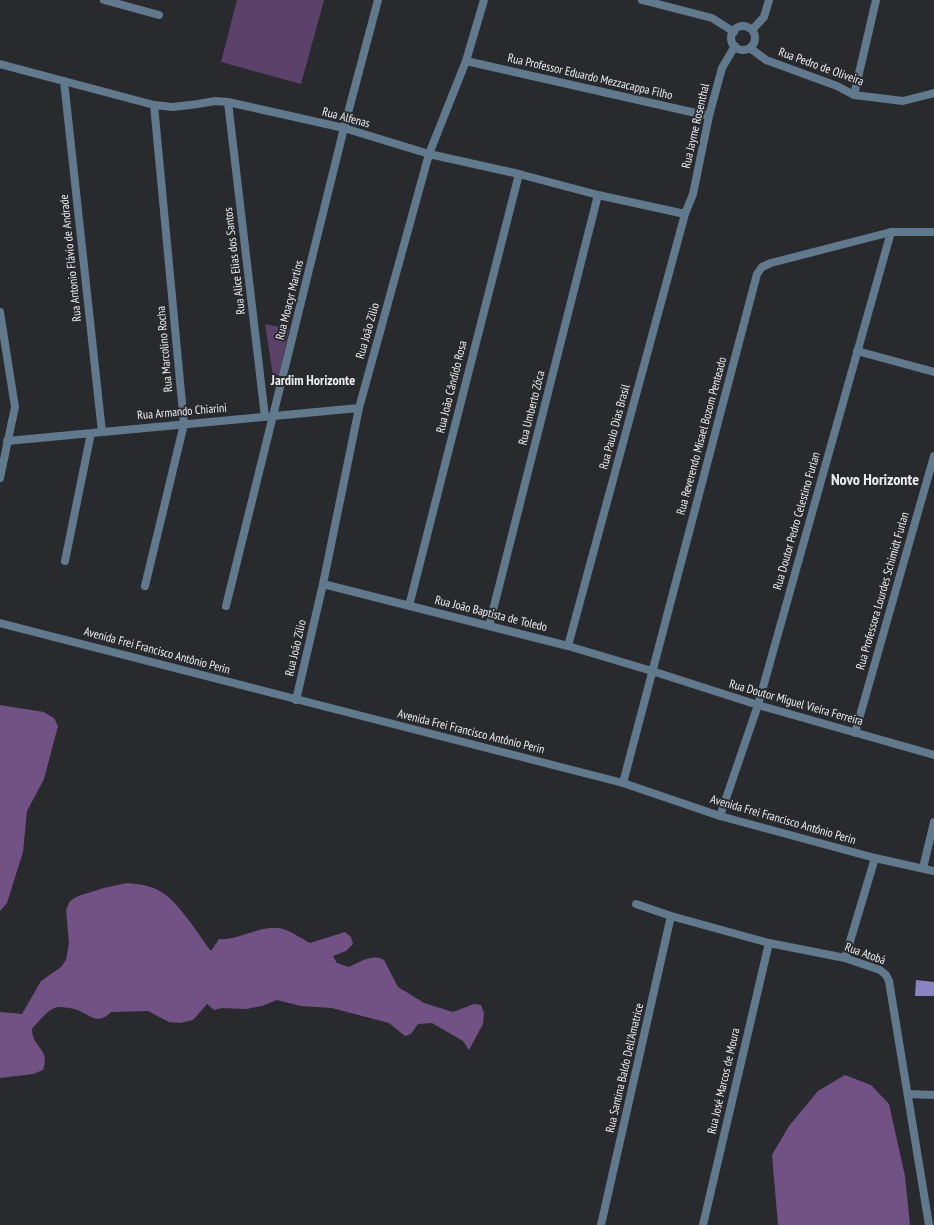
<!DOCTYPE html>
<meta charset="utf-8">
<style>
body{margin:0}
canvas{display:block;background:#282a2e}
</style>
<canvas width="934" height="1225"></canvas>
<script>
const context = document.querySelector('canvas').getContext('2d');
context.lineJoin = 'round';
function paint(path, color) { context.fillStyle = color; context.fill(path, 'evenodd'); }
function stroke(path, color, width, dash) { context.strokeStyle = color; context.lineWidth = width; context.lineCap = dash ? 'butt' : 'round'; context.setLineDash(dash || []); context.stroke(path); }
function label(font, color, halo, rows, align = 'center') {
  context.font = font + ' "PT Sans Narrow",sans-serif'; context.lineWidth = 4; context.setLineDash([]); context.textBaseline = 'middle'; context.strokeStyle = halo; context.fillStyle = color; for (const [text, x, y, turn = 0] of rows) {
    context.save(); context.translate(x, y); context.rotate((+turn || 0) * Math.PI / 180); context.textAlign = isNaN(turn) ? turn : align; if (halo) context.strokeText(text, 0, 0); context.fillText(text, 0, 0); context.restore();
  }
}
const green = new Path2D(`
 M 237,0 L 324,0 L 301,84 L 221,62 Z
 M 265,324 L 289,329 L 279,375 L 273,375 Z`);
const forest = new Path2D(`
 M 0,705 L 44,712 L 54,718 L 58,726 L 44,779 L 27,811 L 23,852 L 7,903 L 0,911 Z
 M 127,883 C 137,884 148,885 158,890 C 178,900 197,933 211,951 L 219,939 C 241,941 264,921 286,930 C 294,933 302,939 310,943 L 345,932 L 351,937 L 353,944 L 346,951 L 333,956 L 337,963 L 349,967 C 359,962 373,953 384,960 L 398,987 L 424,1003 L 453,1012 L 474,1004 L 481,1005 L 484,1013 L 483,1024 L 469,1050 L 463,1041 L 432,1023 L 418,1024 L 411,1034 L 405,1036 L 389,1023 L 332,1008 L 301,1006 L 277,1000 L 262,1006 L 246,1009 L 222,1008 L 214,1010 L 207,1004 L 193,1020 L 180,1023 L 169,1022 L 148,1011 L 111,1012 C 97,1026 91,1015 77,1010 C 73,1008 63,1007 58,1007 C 49,1008 38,1022 32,1029 C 32,1048 51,1049 43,1070 L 33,1074 L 0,1078 L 0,1012 L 22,1014 L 41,981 L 61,967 L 66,960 L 69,943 L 66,910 L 70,901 L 78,896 L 104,888 Z
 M 845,1075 L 871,1085 L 889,1104 L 905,1176 L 910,1225 L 778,1225 L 772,1155 L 789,1126 L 818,1091 Z`);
const building = new Path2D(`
 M 916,980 L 934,982 L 934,996 L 915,996 Z`);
const minor = new Path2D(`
 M 104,0 L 159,15
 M 642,0 L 712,18 L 734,32
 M731 38a12 12 0 1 1 24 0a12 12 0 1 1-24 0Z
 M 752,30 L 764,17 L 769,0
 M 750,48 L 766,60 L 837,86 L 854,95 L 903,101 L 934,93
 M 466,61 L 709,116
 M 0,64 L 154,105 L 173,107 L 198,104 L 215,101 L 228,102 L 344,128 L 429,154 L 519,174 L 598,195 L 685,214
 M 64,81 L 102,432
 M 854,95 L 876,0
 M 228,102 L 265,417
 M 857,351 L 934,372
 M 7,441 L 359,408
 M 65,561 L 91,433
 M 323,584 L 568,646 L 652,671 L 758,705 L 934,755
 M 145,586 L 184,424 L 154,105
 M 226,606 L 344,128 L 378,0
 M 409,606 L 519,174
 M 489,626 L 598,195
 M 568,646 L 685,214 L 693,194 L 709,116 L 722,68 L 735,46
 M 296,700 L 323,584 L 359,408 L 429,154 L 466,61 L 484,0
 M 855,733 L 934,456
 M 623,783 L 757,274 L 762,267 L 771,263 L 891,232 L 934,232
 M 720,816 L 758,705 L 891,232
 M 923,868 L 934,822
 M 636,904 L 671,916 L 769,943 L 845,958 L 880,970 L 886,975 L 889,981 L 929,1225
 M 845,958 L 875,858
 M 908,1094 L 934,1095
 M 601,1225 L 671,916
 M 703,1225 L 769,943`);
const tertiary = new Path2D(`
 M 0,312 L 15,407 L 0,478
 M 0,623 L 623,783 L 720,816 L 875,858 L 934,871`);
const streetNames = [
 ["Rua Pedro de Oliveira",821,67,20],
 ["Rua Professor Eduardo Mezzacappa Filho",590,77,13],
 ["Rua Alfenas",346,118,15],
 ["Rua Jayme Rosenthal",696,126,-77],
 ["Rua Antonio Flávio de Andrade",71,258,-96],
 ["Rua Alice Elias dos Santos",235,261,-97],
 ["Rua Moacyr Martins",290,300,-76],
 ["Rua João Zilio",368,331,-74],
 ["Rua Marcolino Rocha",165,349,-95],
 ["Rua João Cândido Rosa",452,387,-76],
 ["Rua Umberto Zóca",532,408,-76],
 ["Rua Armando Chiarini",182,412,-5],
 ["Rua Paulo Dias Brasil",615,427,-75],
 ["Rua Reverendo Misael Bozom Penteado",702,436,-75],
 ["Rua Doutor Pedro Celestino Furlan",797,521,-74],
 ["Rua Professora Lourdes Schimidt Furlan",883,591,-74],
 ["Rua João Baptista de Toledo",491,614,14],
 ["Rua João Zilio",296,648,-77],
 ["Avenida Frei Francisco Antônio Perin",157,651,15],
 ["Rua Doutor Miguel Vieira Ferreira",796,703,16],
 ["Avenida Frei Francisco Antônio Perin",471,732,14],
 ["Avenida Frei Francisco Antônio Perin",783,820,16],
 ["Rua Atobá",865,954,20],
 ["Rua Santina Baldo Dell'Amatrice",625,1068,-77],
 ["Rua José Marcos de Moura",724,1081,-77]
];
const quarterNames = [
 ["Jardim Horizonte",313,381]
];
const districtNames = [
 ["Novo Horizonte",875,480]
];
paint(green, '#5c416b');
paint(forest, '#725185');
paint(building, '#8b84c2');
stroke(minor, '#60798c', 8);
stroke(tertiary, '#60798c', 8);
label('12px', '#ecedf0', '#282a2e', streetNames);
label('bold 14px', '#ecedf0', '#282a2e', quarterNames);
label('bold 16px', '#ecedf0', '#282a2e', districtNames);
</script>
